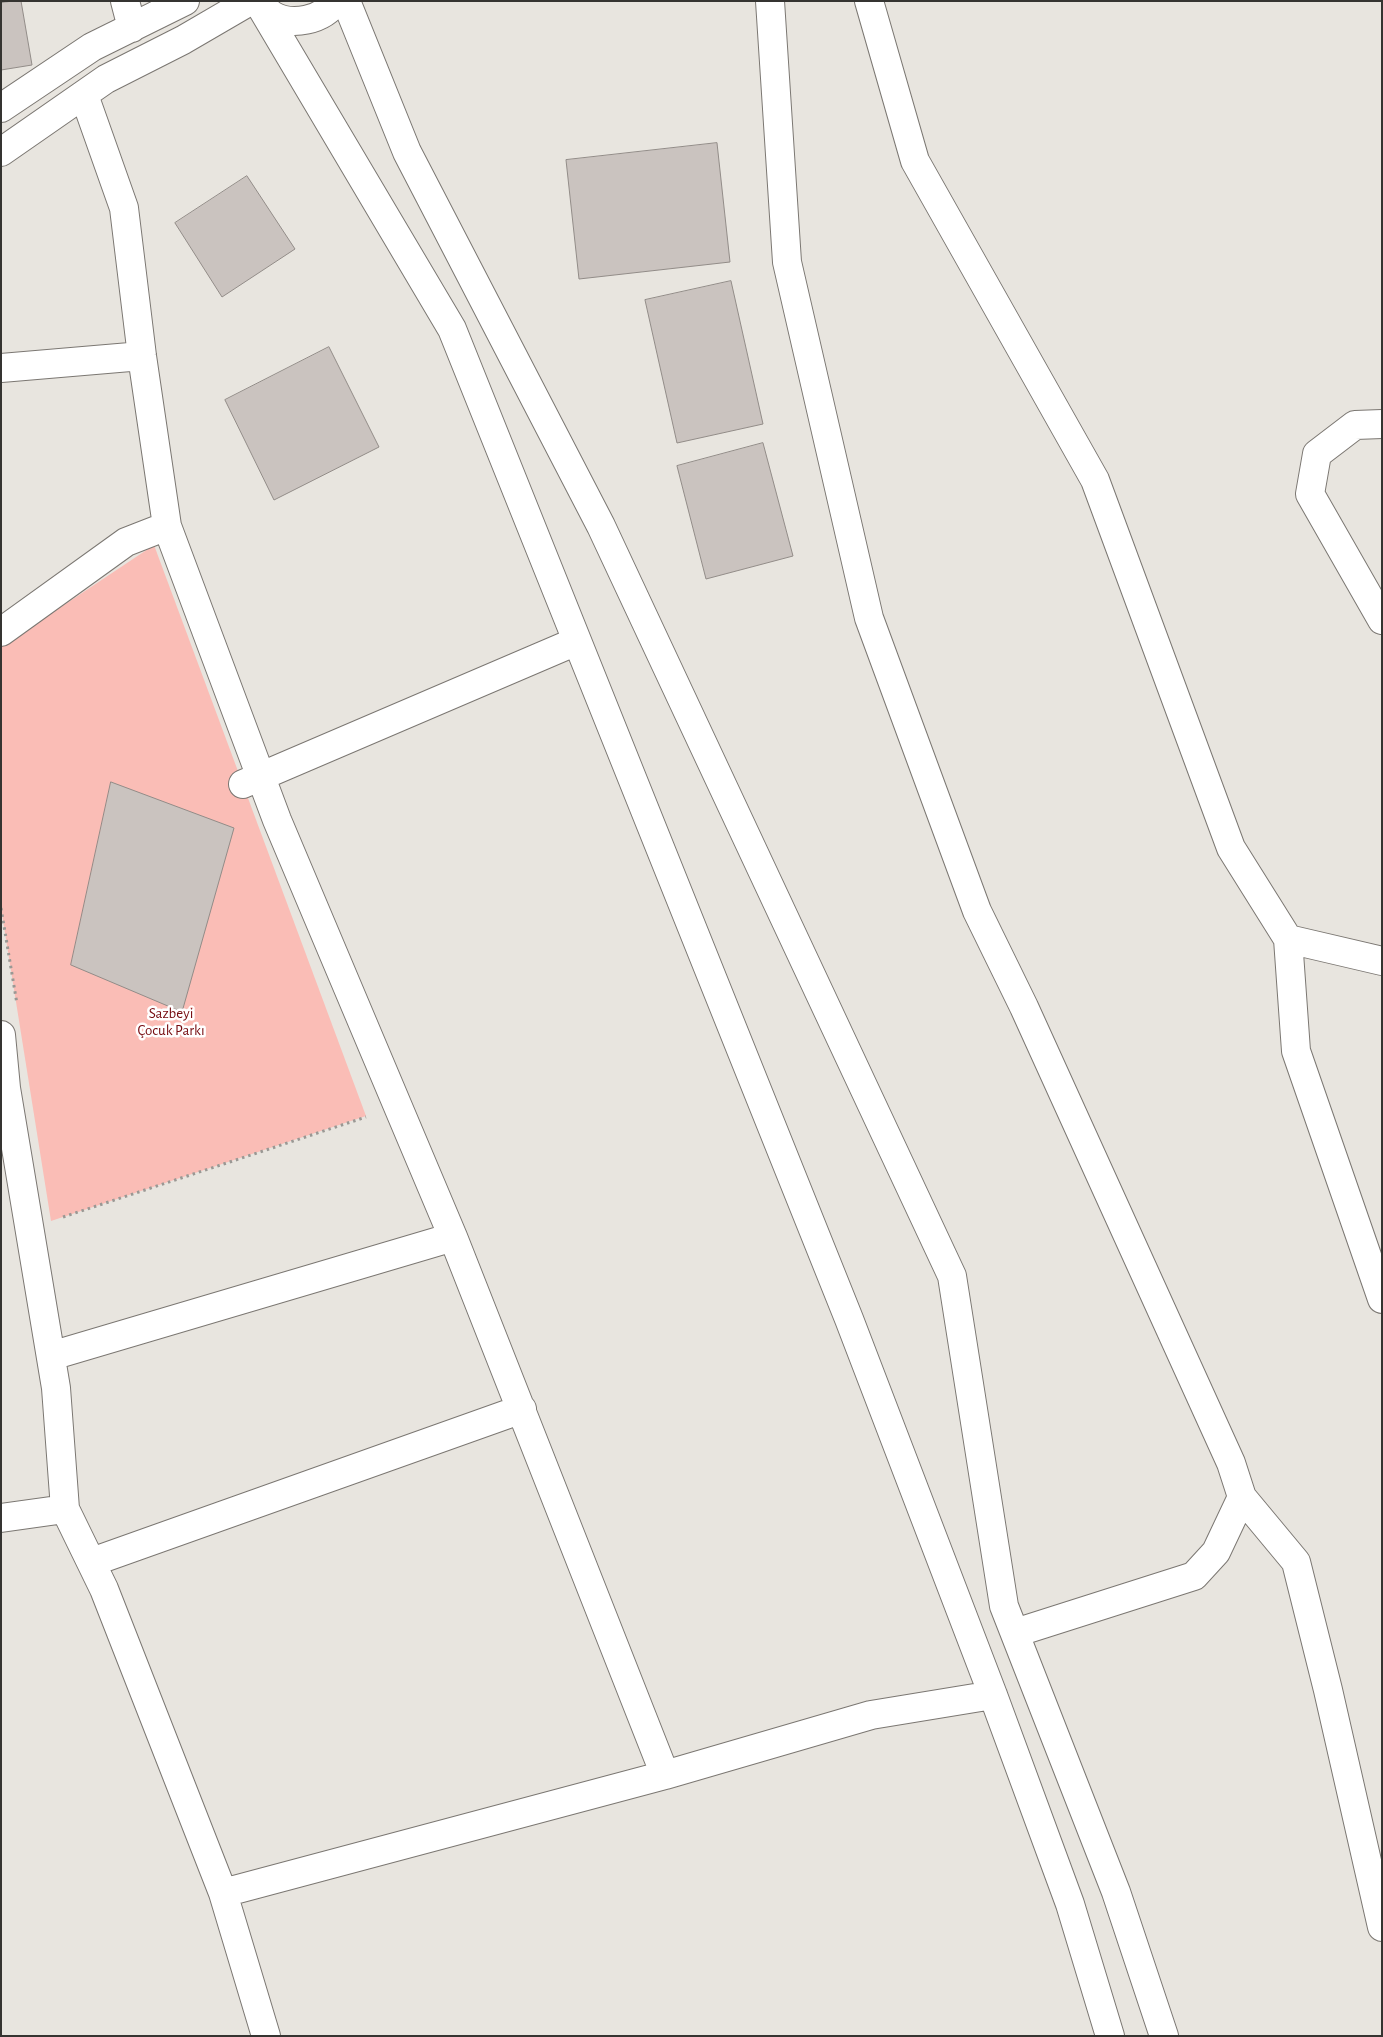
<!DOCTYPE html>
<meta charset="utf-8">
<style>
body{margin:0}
#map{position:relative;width:1383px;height:2037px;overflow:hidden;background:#e8e5df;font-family:"Alegreya Sans",sans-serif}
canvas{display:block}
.frame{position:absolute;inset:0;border:2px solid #353431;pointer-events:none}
</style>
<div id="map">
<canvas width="1383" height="2037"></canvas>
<div class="frame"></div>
</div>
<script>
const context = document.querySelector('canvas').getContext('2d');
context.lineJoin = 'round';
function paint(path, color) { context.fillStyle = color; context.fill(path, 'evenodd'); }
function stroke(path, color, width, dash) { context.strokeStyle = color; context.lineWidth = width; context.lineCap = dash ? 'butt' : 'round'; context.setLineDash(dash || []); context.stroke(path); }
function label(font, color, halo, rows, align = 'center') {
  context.font = font + ' "Alegreya Sans",sans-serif'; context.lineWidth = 5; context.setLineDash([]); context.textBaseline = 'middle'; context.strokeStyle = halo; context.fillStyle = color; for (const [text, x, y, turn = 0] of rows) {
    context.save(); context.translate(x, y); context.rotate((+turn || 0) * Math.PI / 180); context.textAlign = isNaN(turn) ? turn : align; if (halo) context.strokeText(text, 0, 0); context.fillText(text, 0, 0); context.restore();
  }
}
const green = new Path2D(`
 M 154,545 L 366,1116 L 51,1221 L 1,908 L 1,647 Z`);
const building = new Path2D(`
 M 13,1 L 21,1 L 32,65 L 1,70 L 1,3 Z
 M 717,143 L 730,262 L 579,279 L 566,160 Z
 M 247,176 L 295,249 L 222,297 L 175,223 Z
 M 731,281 L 763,424 L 677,443 L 645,300 Z
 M 329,347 L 379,447 L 274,500 L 225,400 Z
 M 763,443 L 793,556 L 706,579 L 677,466 Z
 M 111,782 L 234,828 L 182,1012 L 71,965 Z`);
const path = new Path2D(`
 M 1,908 L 17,1004
 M 63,1217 L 366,1117`);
const minor = new Path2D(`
 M 125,1 L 132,28
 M 346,1 L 407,152 L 601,526 L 952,1276 L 1004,1606 L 1116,1892 L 1164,2036
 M 770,1 L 787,262 L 869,618 L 977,911 L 1024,1007 L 1231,1463 L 1242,1497 L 1296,1562 L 1328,1690 L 1382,1927
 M 869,1 L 915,161 L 1095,480 L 1231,848 L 1288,939 L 1296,1051 L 1382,1299
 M 260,4 C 264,8 268,12 272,15 C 292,27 323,20 336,1
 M 260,5 L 452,329 L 849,1319 L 993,1695 L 1070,1904 L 1110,2036
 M 84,95 L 124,208 L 142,356 L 167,526 L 277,820 L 453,1237 L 665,1775
 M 1,108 L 92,47 L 185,1
 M 1,152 L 106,79 L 183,40 L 250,1
 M 1,368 L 142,356
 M 1382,424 L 1355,425 L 1317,454 L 1310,494 L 1382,620
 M 1,632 L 126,542 L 167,526
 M 243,784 L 577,641
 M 1288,939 L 1382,961
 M 1,1035 L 6,1088 L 56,1388 L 65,1509 L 104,1589 L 223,1893
 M 51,1356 L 453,1237
 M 1,1518 L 65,1509
 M 92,1562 L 522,1409
 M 1015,1633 L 1194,1576 L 1216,1552 L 1242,1497
 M 266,2036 L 223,1893 L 665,1775 L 871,1715 L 993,1695`);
const parkNames = [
 ["Sazbeyi",171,1013],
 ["Çocuk Parkı",171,1030]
];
paint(green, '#fabdb6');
paint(building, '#cac3bf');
stroke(building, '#928c88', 1);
stroke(minor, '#7b7772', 30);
stroke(path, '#9a9894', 3, [2.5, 4]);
stroke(minor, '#fff', 28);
label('15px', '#760c10', '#fff', parkNames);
</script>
